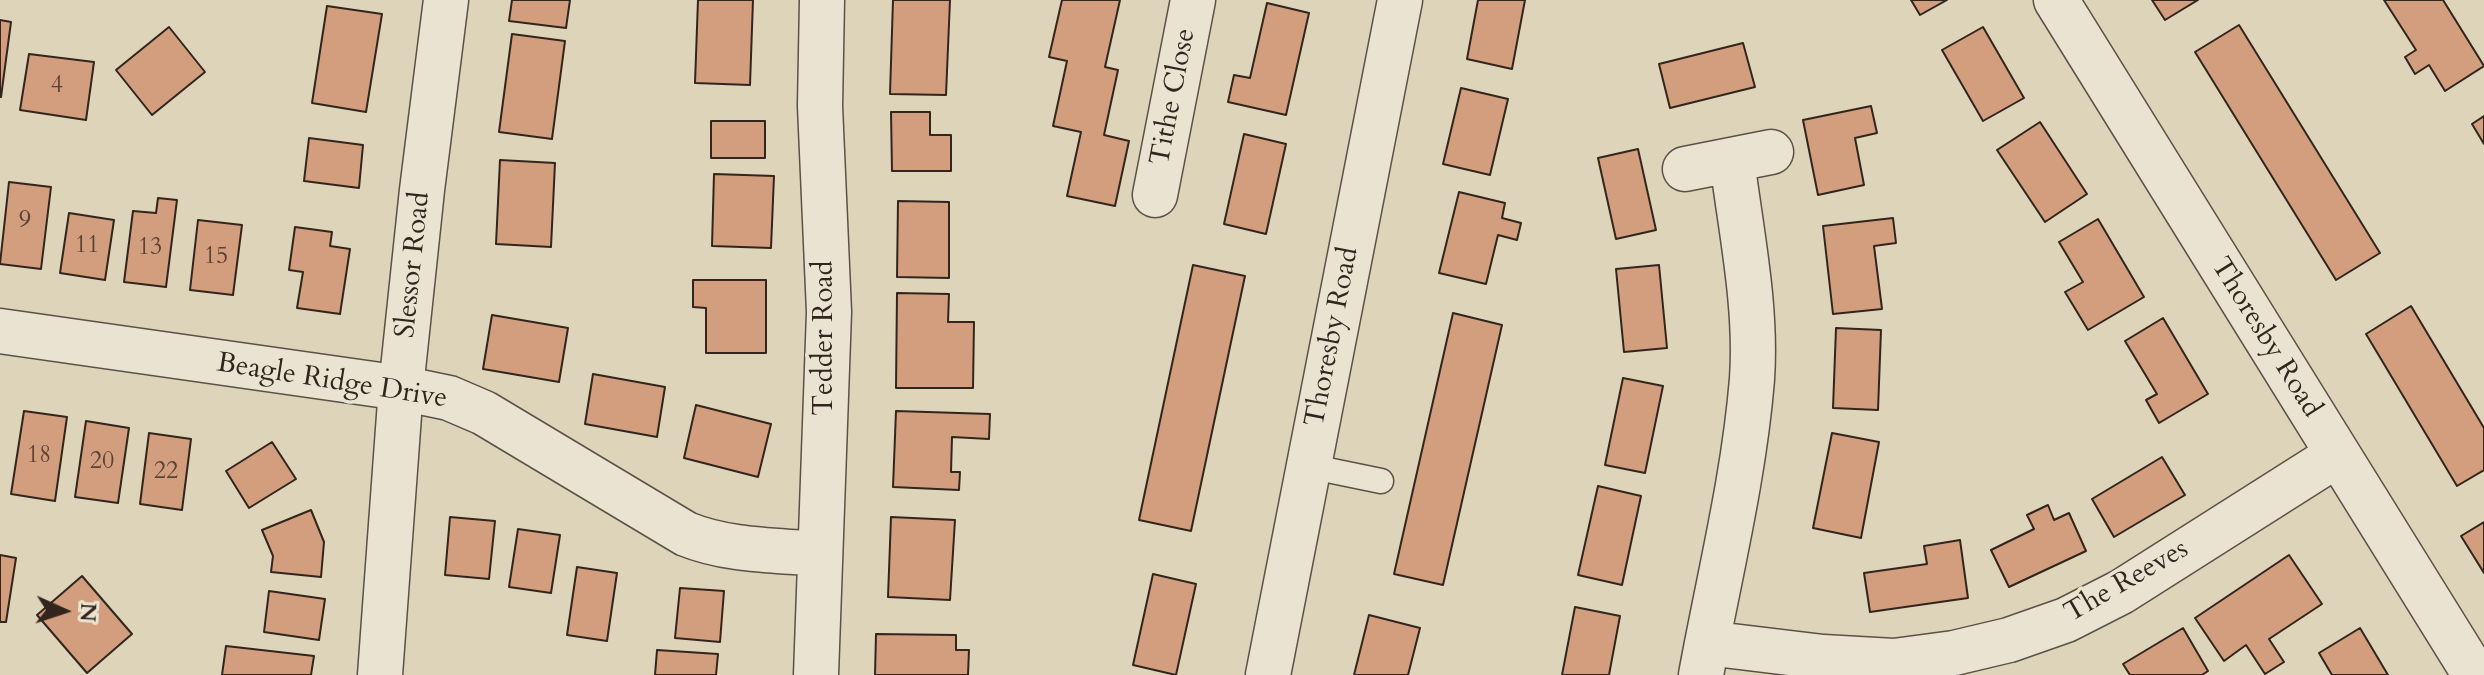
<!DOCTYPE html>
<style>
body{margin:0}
#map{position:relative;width:2484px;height:675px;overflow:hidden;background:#ded4b9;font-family:Cardo,serif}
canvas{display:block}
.north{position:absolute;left:24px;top:571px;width:80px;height:80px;-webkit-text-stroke:6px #eae3d2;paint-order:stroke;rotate:93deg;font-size:22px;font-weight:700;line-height:32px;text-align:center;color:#31251e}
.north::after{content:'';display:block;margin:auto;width:28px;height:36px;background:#31251e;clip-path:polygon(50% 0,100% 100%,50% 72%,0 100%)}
</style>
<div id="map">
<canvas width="2484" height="675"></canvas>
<div class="north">N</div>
</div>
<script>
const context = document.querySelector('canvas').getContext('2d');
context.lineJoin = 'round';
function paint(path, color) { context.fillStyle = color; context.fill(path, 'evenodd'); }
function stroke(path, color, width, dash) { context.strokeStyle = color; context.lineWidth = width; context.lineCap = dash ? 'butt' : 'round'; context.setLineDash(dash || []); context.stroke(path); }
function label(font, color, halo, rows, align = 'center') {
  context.font = font + ' Cardo,serif'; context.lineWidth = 7; context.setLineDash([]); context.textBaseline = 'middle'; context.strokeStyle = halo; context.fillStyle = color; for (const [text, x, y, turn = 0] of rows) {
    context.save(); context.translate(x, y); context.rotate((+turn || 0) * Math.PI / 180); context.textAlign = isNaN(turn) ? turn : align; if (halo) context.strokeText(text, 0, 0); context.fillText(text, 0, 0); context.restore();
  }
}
const building = new Path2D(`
 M 512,0 L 570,0 L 566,28 L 509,21 Z
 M 698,0 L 753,0 L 750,85 L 695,83 Z
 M 893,0 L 950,0 L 946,95 L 890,94 Z
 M 1062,0 L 1120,0 L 1105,67 L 1118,70 L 1104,135 L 1129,141 L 1115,206 L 1067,196 L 1081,132 L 1053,126 L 1067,61 L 1049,57 Z
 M 1478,0 L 1525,0 L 1512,69 L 1467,59 Z
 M 1911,0 L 1947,0 L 1920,15 Z
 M 2152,0 L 2198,0 L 2165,20 Z
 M 2384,0 L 2443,0 L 2484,66 L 2445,91 L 2429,65 L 2415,74 L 2405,57 L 2416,50 Z
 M 1267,3 L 1309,13 L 1286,115 L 1228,102 L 1234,75 L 1250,78 Z
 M 327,6 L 382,14 L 366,112 L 312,103 Z
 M 0,20 L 11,22 L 1,97 L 0,97 Z
 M 2239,25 L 2380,253 L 2336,280 L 2195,52 Z
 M 169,27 L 205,72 L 152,115 L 116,70 Z
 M 1983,27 L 2024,98 L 1983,121 L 1942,50 Z
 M 512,34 L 565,41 L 552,139 L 499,132 Z
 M 1743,43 L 1755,87 L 1670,108 L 1659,64 Z
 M 29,54 L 94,62 L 86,120 L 20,110 Z
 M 1461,88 L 1508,99 L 1490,175 L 1443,164 Z
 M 1871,106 L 1877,133 L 1855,138 L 1864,185 L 1818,195 L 1803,120 Z
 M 891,112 L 930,112 L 930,135 L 951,135 L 951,171 L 892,171 Z
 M 2484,116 L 2484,144 L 2472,124 Z
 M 711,121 L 765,121 L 765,158 L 711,158 Z
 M 2040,122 L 2087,194 L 2045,222 L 1997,150 Z
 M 1244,134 L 1286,144 L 1266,234 L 1224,224 Z
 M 309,138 L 363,145 L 359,188 L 304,181 Z
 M 1638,149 L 1656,230 L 1616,239 L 1598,158 Z
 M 500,160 L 555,163 L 551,247 L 496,244 Z
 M 714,174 L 774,176 L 771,248 L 712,246 Z
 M 9,182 L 51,187 L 41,269 L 0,264 Z
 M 1459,192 L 1505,203 L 1502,218 L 1521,223 L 1517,240 L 1498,235 L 1486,284 L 1439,273 Z
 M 158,198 L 177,200 L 166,287 L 124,282 L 133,211 L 156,213 Z
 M 898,201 L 949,202 L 949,278 L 897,277 Z
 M 69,213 L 114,220 L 105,280 L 60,273 Z
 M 1893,218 L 1896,243 L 1874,246 L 1882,309 L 1833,314 L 1823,226 Z
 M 2098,219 L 2144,297 L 2088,330 L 2065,292 L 2083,282 L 2059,242 Z
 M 198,220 L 242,225 L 233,295 L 190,290 Z
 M 295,227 L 332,232 L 330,246 L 350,249 L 340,314 L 297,308 L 303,272 L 289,270 Z
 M 1193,265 L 1245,276 L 1191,531 L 1139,520 Z
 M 1659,265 L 1667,348 L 1624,352 L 1616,269 Z
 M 693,280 L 766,280 L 766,353 L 706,353 L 706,308 L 693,307 Z
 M 897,293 L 949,294 L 948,322 L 974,322 L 973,388 L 896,388 Z
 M 2411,306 L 2484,428 L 2484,470 L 2457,486 L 2366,334 Z
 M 1453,313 L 1502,325 L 1443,585 L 1394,574 Z
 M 492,315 L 568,328 L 559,382 L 483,369 Z
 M 2163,318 L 2208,394 L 2159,423 L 2146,400 L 2157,394 L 2125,341 Z
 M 1836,328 L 1881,330 L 1878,410 L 1833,408 Z
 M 593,374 L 665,387 L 657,437 L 585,424 Z
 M 1623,378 L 1663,386 L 1645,473 L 1605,465 Z
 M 696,405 L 771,424 L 758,477 L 684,458 Z
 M 24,411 L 67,417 L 55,501 L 11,494 Z
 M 896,411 L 990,414 L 989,439 L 952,437 L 951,472 L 960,472 L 959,490 L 893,487 Z
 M 86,421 L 129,428 L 118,503 L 75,497 Z
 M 149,433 L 191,439 L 182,510 L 140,504 Z
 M 1832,433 L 1879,442 L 1861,538 L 1813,528 Z
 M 272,442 L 296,479 L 249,508 L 226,471 Z
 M 2162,457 L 2185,495 L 2114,537 L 2092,499 Z
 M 1598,486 L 1641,496 L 1622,585 L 1578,575 Z
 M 2048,505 L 2054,520 L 2069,513 L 2086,551 L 2009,587 L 1991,550 L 2034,529 L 2027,515 Z
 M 311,510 L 324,542 L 321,577 L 271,572 L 273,556 L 262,530 Z
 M 450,517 L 495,521 L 489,579 L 445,575 Z
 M 891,517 L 955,520 L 950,600 L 888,597 Z
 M 2484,522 L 2484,573 L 2461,536 Z
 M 518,529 L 560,535 L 551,593 L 509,587 Z
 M 1960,540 L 1968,598 L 1870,612 L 1864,573 L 1927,564 L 1924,546 Z
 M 0,555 L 16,558 L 6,622 L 0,622 Z
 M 2289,555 L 2322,604 L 2269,639 L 2284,662 L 2265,674 L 2246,645 L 2224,661 L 2195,618 Z
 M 577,567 L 617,573 L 607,641 L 567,635 Z
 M 1153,574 L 1196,584 L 1176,675 L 1133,665 Z
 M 82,576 L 132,634 L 87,673 L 37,615 Z
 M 680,588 L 724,591 L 720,642 L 675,638 Z
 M 269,591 L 325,599 L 319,640 L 264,632 Z
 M 1575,607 L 1620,616 L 1609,675 L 1562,675 Z
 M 1369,615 L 1420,628 L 1408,675 L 1354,675 Z
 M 2183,628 L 2208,671 L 2202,675 L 2130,675 L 2123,664 Z
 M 2360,628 L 2388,675 L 2332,675 L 2319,653 Z
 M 876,634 L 956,635 L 956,650 L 969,650 L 968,675 L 875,675 Z
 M 226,646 L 314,656 L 311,675 L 222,675 Z
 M 657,650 L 718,654 L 716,675 L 655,675 Z`);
const service = new Path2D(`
 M 1308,466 L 1381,481`);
const minor = new Path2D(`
 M 2056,0 L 2475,675
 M 1685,169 L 1771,152
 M 1155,195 L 1193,0
 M 0,331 L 401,388 L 449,398 L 484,413 L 686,534 C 728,551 774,550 819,554
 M 1707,643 L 1823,657 L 1894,661 L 1954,653 L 2009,640 L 2066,620 L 2121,592 L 2337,455
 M 380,675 L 401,388 L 422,190 L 446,0
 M 816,675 L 829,312 L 820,106 L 822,0
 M 1268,675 L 1400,0
 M 1701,675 C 1719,577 1744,478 1752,379 C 1757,306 1741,232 1732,160`);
const numberNames = [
 ["4",57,86],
 ["9",25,221],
 ["11",87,246],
 ["13",150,248],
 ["15",216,257],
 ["18",39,456],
 ["20",102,462],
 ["22",166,472]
];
const streetNames = [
 ["Tithe Close",1174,97,-79],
 ["Slessor Road",414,265,-84],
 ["Thoresby Road",1333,337,-79],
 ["Tedder Road",826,338,-90],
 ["Thoresby Road",2265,338,58],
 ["Beagle Ridge Drive",332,382,9],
 ["The Reeves",2127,582,-30]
];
paint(building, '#d39e7e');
stroke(building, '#31251e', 2);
stroke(service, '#5c5145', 27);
stroke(minor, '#5c5145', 47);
stroke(service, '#eae3d2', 24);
stroke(minor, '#eae3d2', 44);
label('24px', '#5a4336', null, numberNames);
label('28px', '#31251e', '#eae3d2', streetNames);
</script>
